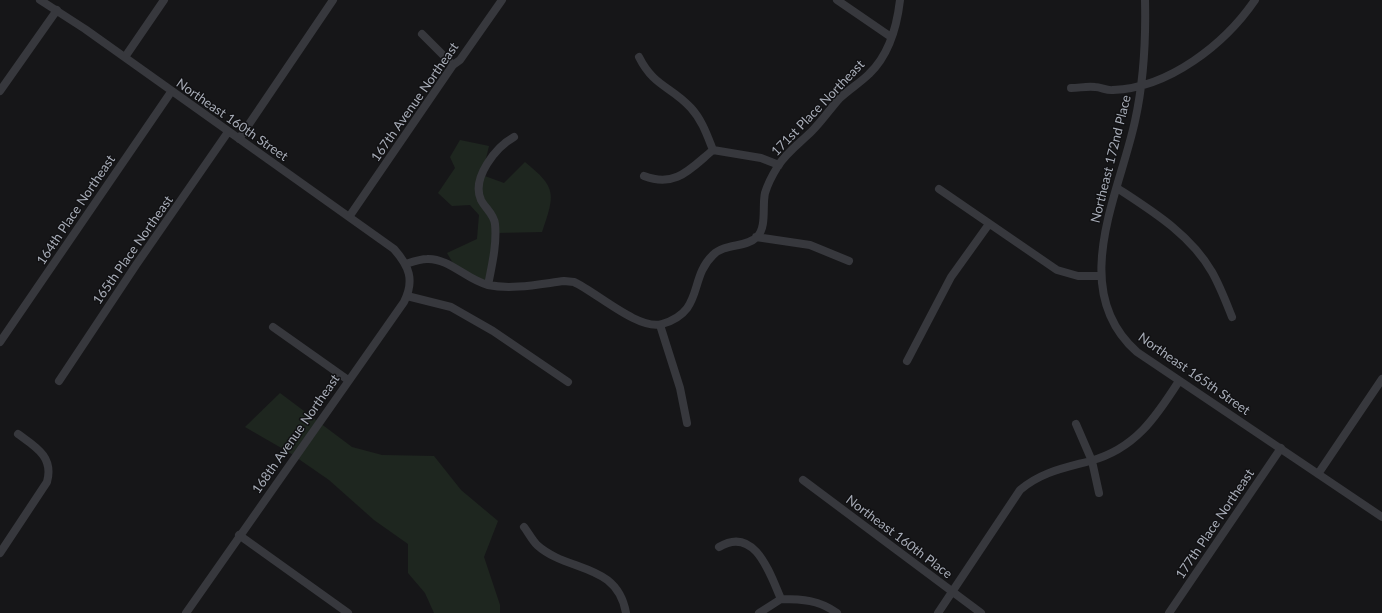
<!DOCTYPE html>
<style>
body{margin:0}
canvas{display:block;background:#161618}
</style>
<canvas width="1382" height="613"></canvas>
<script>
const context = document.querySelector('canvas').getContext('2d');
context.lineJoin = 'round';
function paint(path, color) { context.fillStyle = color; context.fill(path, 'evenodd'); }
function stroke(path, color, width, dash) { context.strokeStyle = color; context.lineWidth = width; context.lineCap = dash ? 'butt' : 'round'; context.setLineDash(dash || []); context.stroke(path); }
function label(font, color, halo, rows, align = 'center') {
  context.font = font + ' Lato,sans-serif'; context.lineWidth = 3; context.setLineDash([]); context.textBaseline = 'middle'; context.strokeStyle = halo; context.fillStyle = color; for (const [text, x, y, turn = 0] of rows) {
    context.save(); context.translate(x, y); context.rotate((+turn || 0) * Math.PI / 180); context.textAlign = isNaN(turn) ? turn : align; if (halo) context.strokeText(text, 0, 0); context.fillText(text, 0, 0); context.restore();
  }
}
const green = new Path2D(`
 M 460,140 L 489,146 L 482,175 L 504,183 L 525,162 C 557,188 555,194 542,232 L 495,233 L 488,285 L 457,270 L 447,253 L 477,239 L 479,215 L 470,205 L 452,206 L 438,193 L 455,168 L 450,157 Z
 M 280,393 L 352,447 L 382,455 L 434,456 L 461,490 L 498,521 L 484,557 L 500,605 L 500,613 L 434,613 L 425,593 L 408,573 L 408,544 L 374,520 L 329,480 L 290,453 L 245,427 Z`);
const minor = new Path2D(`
 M 40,0 L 85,29 L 394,249 C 409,266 415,280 404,302 L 186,613
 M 837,0 L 891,37
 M 1145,0 C 1146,41 1144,80 1135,121 C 1119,195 1067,290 1137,352 L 1382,517
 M 422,34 L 453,65
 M 125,57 L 164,0
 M 639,57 C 654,87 671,86 691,108 C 702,120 707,135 713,150 L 761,158 L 779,165
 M 1071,88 C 1079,88 1087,86 1095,87 C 1101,87 1107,91 1113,90 C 1169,88 1225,44 1255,0
 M 0,91 L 57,10
 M 239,139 L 333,0
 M 644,176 C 676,188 690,169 713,150
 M 1117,188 C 1152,211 1190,234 1212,272 C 1220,286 1226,302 1232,317
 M 939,189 L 1057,270 L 1078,276 L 1100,276
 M 349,217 L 453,65 L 460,60 L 502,0
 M 756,237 L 810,245 L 849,261
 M 406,264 C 412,262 420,259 427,259 C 449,258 467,280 488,285 C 512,290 540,284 564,281 L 574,282 C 596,292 639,331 662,324 C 705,311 688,279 713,255 C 725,243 746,248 757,237 C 767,227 762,206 765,193 C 768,183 773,174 778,166 C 786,153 801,142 812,131 C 822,121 830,109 839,99 C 848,90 860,83 869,74 C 889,55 897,26 900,0
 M 488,285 C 492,265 497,244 495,224 C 494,214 485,208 481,200 C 471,178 496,147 514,137
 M 407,296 L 451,307 L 493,331 L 568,382
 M 660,325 L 680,388 L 687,423
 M 273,327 L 348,380
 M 0,342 L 171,92
 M 907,361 L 951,277 L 989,224
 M 59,381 L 136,265 L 228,132
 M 1076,424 L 1092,461 L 1099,493
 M 1318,474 L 1382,379
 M 803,480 L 981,613
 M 524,527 C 528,532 532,540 537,545 C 568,573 617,562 626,613
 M 239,535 L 348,613
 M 719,547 C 755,525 770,574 781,599 C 802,599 819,600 837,613
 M 0,553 L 47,482 C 54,457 36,447 18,434
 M 759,613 L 781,599
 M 938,613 L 1020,490 C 1041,472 1064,468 1090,461 C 1135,449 1156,417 1179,381
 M 1169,613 L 1281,448`);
const streetNames = [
 ["167th Avenue Northeast",415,102,-55],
 ["171st Place Northeast",818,108,-46],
 ["Northeast 160th Street",232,120,35],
 ["Northeast 172nd Place",1111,159,-76],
 ["164th Place Northeast",76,210,-56],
 ["165th Place Northeast",133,250,-55],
 ["Northeast 165th Street",1194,374,35],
 ["168th Avenue Northeast",296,434,-55],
 ["177th Place Northeast",1215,524,-56],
 ["Northeast 160th Place",899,537,37]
];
paint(green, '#1e261f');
stroke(minor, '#37383d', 8);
label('13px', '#a8adb8', '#111113', streetNames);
</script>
